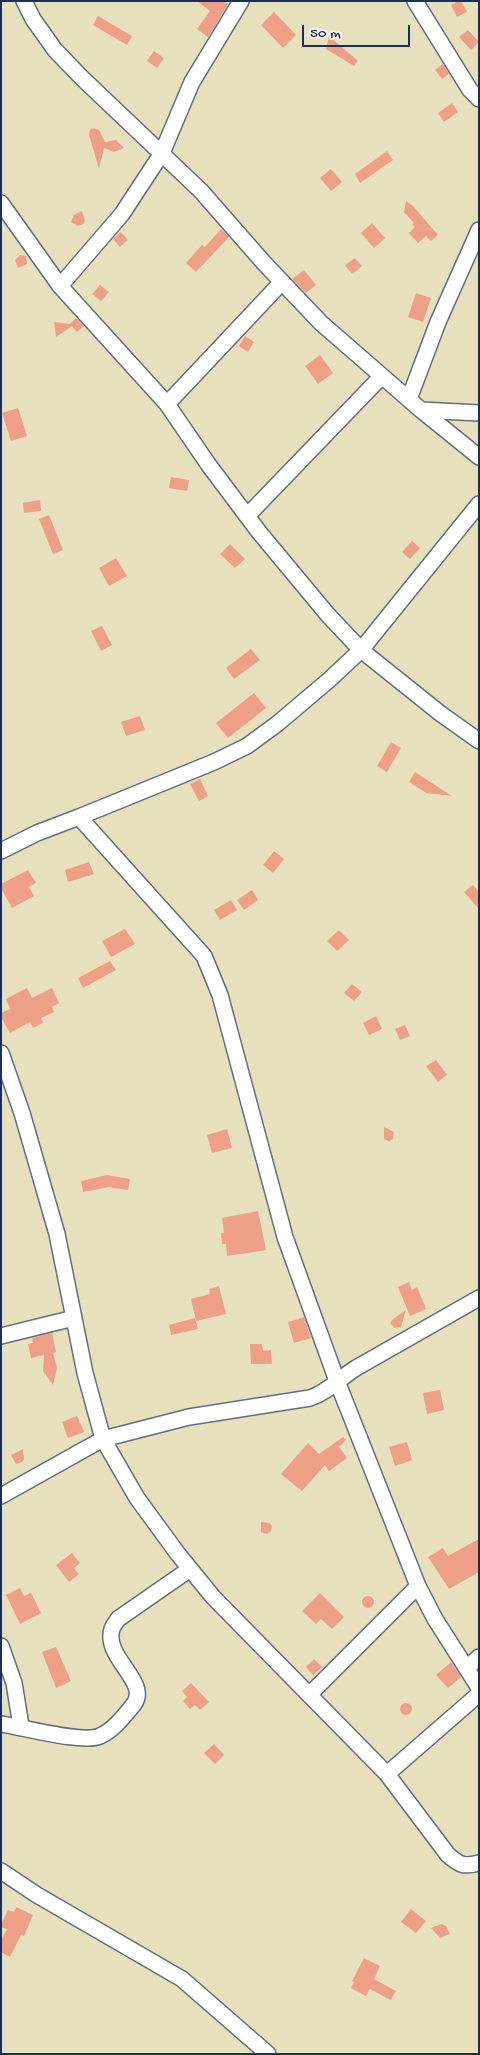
<!DOCTYPE html>
<style>
body{margin:0}
#map{position:relative;width:480px;height:2055px;overflow:hidden;background:#e7e0bc;font-family:"Gochi Hand",sans-serif}
canvas{display:block}
.frame{position:absolute;inset:0;border:2px solid #1b2f5e;pointer-events:none}
.scale{position:absolute;left:302px;top:25px;width:108px;height:22px;box-sizing:border-box;border:2px solid #1b2f5e;border-top:0;padding-left:6px;font-size:15px;line-height:18px;white-space:nowrap;color:#1b2f5e;-webkit-text-stroke:4px #f7f3e8;paint-order:stroke}
</style>
<div id="map">
<canvas width="480" height="2055"></canvas>
<div class="frame"></div>
<div class="scale">50 m</div>
</div>
<script>
const context = document.querySelector('canvas').getContext('2d');
context.lineJoin = 'round';
function paint(path, color) { context.fillStyle = color; context.fill(path, 'evenodd'); }
function stroke(path, color, width, dash) { context.strokeStyle = color; context.lineWidth = width; context.lineCap = dash ? 'butt' : 'round'; context.setLineDash(dash || []); context.stroke(path); }
const building = new Path2D(`
 M 197,1 L 224,1 L 228,4 L 208,37 L 197,29 L 210,11 Z
 M 458,1 L 461,1 L 467,12 L 457,17 L 451,5 Z
 M 274,12 L 296,35 L 283,48 L 261,25 Z
 M 98,16 L 132,36 L 127,45 L 93,25 Z
 M 468,30 L 479,42 L 471,50 L 459,37 Z
 M 329,36 L 358,61 L 354,66 L 326,49 Z
 M 154,51 L 164,58 L 157,68 L 147,61 Z
 M 443,64 L 449,74 L 442,79 L 435,70 Z
 M 452,103 L 458,112 L 444,122 L 438,113 Z
 M 93,128 L 99,130 L 105,142 L 116,140 L 124,148 L 114,152 L 104,148 L 99,169 L 89,135 L 90,130 Z
 M 387,151 L 393,160 L 360,183 L 355,174 Z
 M 331,169 L 342,182 L 331,191 L 320,178 Z
 M 406,201 L 413,206 L 438,235 L 431,241 L 426,236 L 418,243 L 409,233 L 415,227 L 412,224 L 414,223 L 404,212 Z
 M 82,211 L 85,221 L 83,224 L 78,226 L 71,222 L 74,215 Z
 M 372,223 L 385,238 L 374,248 L 361,233 Z
 M 221,229 L 229,237 L 196,272 L 186,263 L 202,245 L 205,247 Z
 M 121,232 L 128,240 L 120,247 L 113,239 Z
 M 20,255 L 26,256 L 27,264 L 18,268 L 15,260 Z
 M 355,258 L 362,266 L 352,274 L 345,265 Z
 M 304,270 L 316,285 L 306,293 L 292,279 Z
 M 100,285 L 109,292 L 101,301 L 92,294 Z
 M 416,293 L 431,298 L 423,322 L 408,317 Z
 M 76,318 L 84,326 L 77,332 L 72,326 L 56,337 L 54,322 L 70,324 Z
 M 245,336 L 254,342 L 248,352 L 239,346 Z
 M 320,355 L 333,373 L 318,384 L 305,366 Z
 M 18,408 L 27,436 L 11,441 L 2,413 Z
 M 171,477 L 189,480 L 187,491 L 169,488 Z
 M 40,500 L 41,511 L 24,513 L 23,503 Z
 M 49,515 L 63,550 L 53,554 L 39,519 Z
 M 412,541 L 420,548 L 410,559 L 402,552 Z
 M 230,544 L 245,559 L 235,568 L 220,554 Z
 M 116,558 L 127,576 L 109,586 L 99,568 Z
 M 102,626 L 112,645 L 101,651 L 91,631 Z
 M 251,649 L 260,660 L 234,679 L 226,668 Z
 M 254,693 L 266,708 L 228,738 L 216,723 Z
 M 140,716 L 145,730 L 126,736 L 121,722 Z
 M 391,742 L 401,748 L 387,772 L 377,766 Z
 M 415,772 L 452,796 L 426,793 L 409,782 Z
 M 200,779 L 208,796 L 199,801 L 190,784 Z
 M 274,851 L 284,859 L 273,873 L 263,865 Z
 M 89,862 L 94,874 L 68,882 L 65,870 Z
 M 28,870 L 36,883 L 29,887 L 34,896 L 12,908 L 1,888 L 1,884 Z
 M 473,885 L 479,892 L 479,909 L 464,892 Z
 M 252,890 L 258,900 L 244,910 L 237,900 Z
 M 231,900 L 237,910 L 220,920 L 214,910 Z
 M 125,929 L 135,944 L 111,957 L 102,941 Z
 M 339,930 L 349,940 L 337,951 L 327,941 Z
 M 110,961 L 116,970 L 83,988 L 78,978 Z
 M 352,984 L 362,992 L 354,1001 L 344,993 Z
 M 27,988 L 32,998 L 52,988 L 59,1003 L 52,1007 L 54,1012 L 41,1018 L 43,1023 L 33,1028 L 30,1022 L 10,1033 L 1,1017 L 1,1013 L 10,1009 L 6,999 Z
 M 376,1016 L 382,1029 L 369,1035 L 363,1023 Z
 M 405,1025 L 410,1036 L 400,1040 L 395,1029 Z
 M 436,1060 L 447,1075 L 438,1082 L 426,1066 Z
 M 384,1127 L 394,1132 L 393,1139 L 389,1141 L 384,1139 Z
 M 227,1129 L 232,1148 L 212,1153 L 207,1135 Z
 M 107,1175 L 130,1179 L 128,1190 L 109,1187 L 83,1192 L 81,1181 Z
 M 258,1211 L 266,1250 L 227,1256 L 226,1244 L 222,1244 L 221,1233 L 224,1233 L 222,1218 Z
 M 409,1282 L 412,1290 L 417,1287 L 426,1309 L 410,1316 L 398,1287 Z
 M 219,1286 L 226,1314 L 196,1321 L 191,1299 L 210,1294 L 209,1289 Z
 M 406,1310 L 401,1327 L 394,1328 L 390,1323 L 392,1320 Z
 M 304,1317 L 311,1338 L 294,1343 L 288,1322 Z
 M 195,1318 L 198,1329 L 171,1335 L 169,1325 Z
 M 52,1333 L 56,1352 L 53,1353 L 57,1368 L 53,1385 L 43,1371 L 44,1355 L 31,1358 L 28,1344 L 33,1343 L 32,1338 Z
 M 250,1344 L 262,1344 L 263,1351 L 271,1350 L 272,1364 L 251,1364 Z
 M 440,1390 L 444,1410 L 427,1414 L 423,1393 Z
 M 77,1416 L 84,1432 L 68,1438 L 62,1422 Z
 M 343,1437 L 346,1440 L 339,1447 L 347,1458 L 329,1471 L 325,1465 L 302,1491 L 281,1474 L 308,1443 L 319,1454 Z
 M 407,1442 L 412,1460 L 395,1466 L 389,1447 Z
 M 23,1449 L 24,1459 L 22,1462 L 16,1464 L 11,1455 Z
 M 261,1522 L 270,1523 L 272,1527 L 271,1531 L 267,1534 L 261,1532 Z
 M 479,1539 L 479,1572 L 449,1589 L 428,1557 L 443,1548 L 448,1556 Z
 M 72,1553 L 80,1563 L 74,1568 L 79,1574 L 69,1582 L 56,1565 Z
 M 20,1588 L 24,1596 L 31,1593 L 41,1613 L 20,1624 L 6,1595 Z
 M 320,1593 L 344,1617 L 332,1629 L 321,1619 L 316,1624 L 302,1611 Z
 M362 1602a6 6 0 1 1 12 0a6 6 0 1 1-12 0Z
 M 56,1647 L 71,1681 L 56,1688 L 42,1652 Z
 M 314,1659 L 322,1667 L 313,1675 L 306,1667 Z
 M 451,1662 L 461,1677 L 448,1688 L 436,1675 Z
 M 191,1683 L 209,1702 L 200,1710 L 195,1705 L 190,1709 L 183,1701 L 187,1697 L 182,1691 Z
 M400 1709a6 6 0 1 1 12 0a6 6 0 1 1-12 0Z
 M 214,1744 L 224,1755 L 215,1764 L 204,1753 Z
 M 16,1907 L 33,1915 L 24,1936 L 21,1935 L 10,1957 L 1,1952 L 1,1940 L 7,1929 L 1,1927 L 1,1924 L 8,1910 L 14,1912 Z
 M 411,1909 L 426,1921 L 416,1933 L 401,1922 Z
 M 441,1924 L 446,1926 L 450,1934 L 440,1938 L 431,1928 Z
 M 364,1958 L 380,1966 L 374,1979 L 396,1991 L 391,2000 L 370,1989 L 366,1996 L 351,1988 L 354,1982 L 352,1981 Z`);
const minor = new Path2D(`
 M 24,1 L 33,19 L 55,50 L 82,78 L 201,191 L 264,263 L 321,323 L 421,410 L 479,457
 M 415,1 L 470,90 L 479,99
 M 1,203 L 60,286 L 167,404 L 208,464 L 259,532 L 328,615 L 361,650 L 441,714 L 479,741
 M 60,286 L 122,214 L 162,153 L 192,82 L 241,1
 M 409,399 L 438,322 L 479,230
 M 167,404 L 282,282
 M 421,410 L 479,413
 M 247,516 L 381,377
 M 79,817 L 214,762 L 247,746 L 277,724 L 329,680 L 361,650 L 479,504
 M 1,851 L 37,833 L 79,817 L 204,956 L 220,995 L 285,1237 L 337,1381 L 418,1586 L 435,1619 L 479,1688
 M 1,1053 L 22,1113 L 57,1234 L 85,1373 L 103,1439 L 1,1496
 M 479,1298 L 356,1368 C 340,1378 328,1392 310,1398 L 189,1417 L 103,1439 L 137,1498 L 178,1554 L 213,1597 L 387,1774 L 448,1855 C 460,1865 463,1867 479,1863
 M 1,1336 L 74,1318
 M 1,1646 L 14,1683 L 21,1726
 M 467,1668 L 479,1657
 M 310,1694 L 418,1586
 M 1,1724 C 23,1727 83,1744 100,1736 C 114,1730 125,1715 134,1704 C 150,1682 103,1657 112,1629 C 113,1626 116,1622 118,1619 L 190,1569
 M 387,1774 L 479,1694
 M 1,1871 L 37,1895 L 182,1979 L 268,2054`);
paint(building, '#eda087');
stroke(minor, '#626d7f', 18);
stroke(minor, '#fff', 15);
</script>
